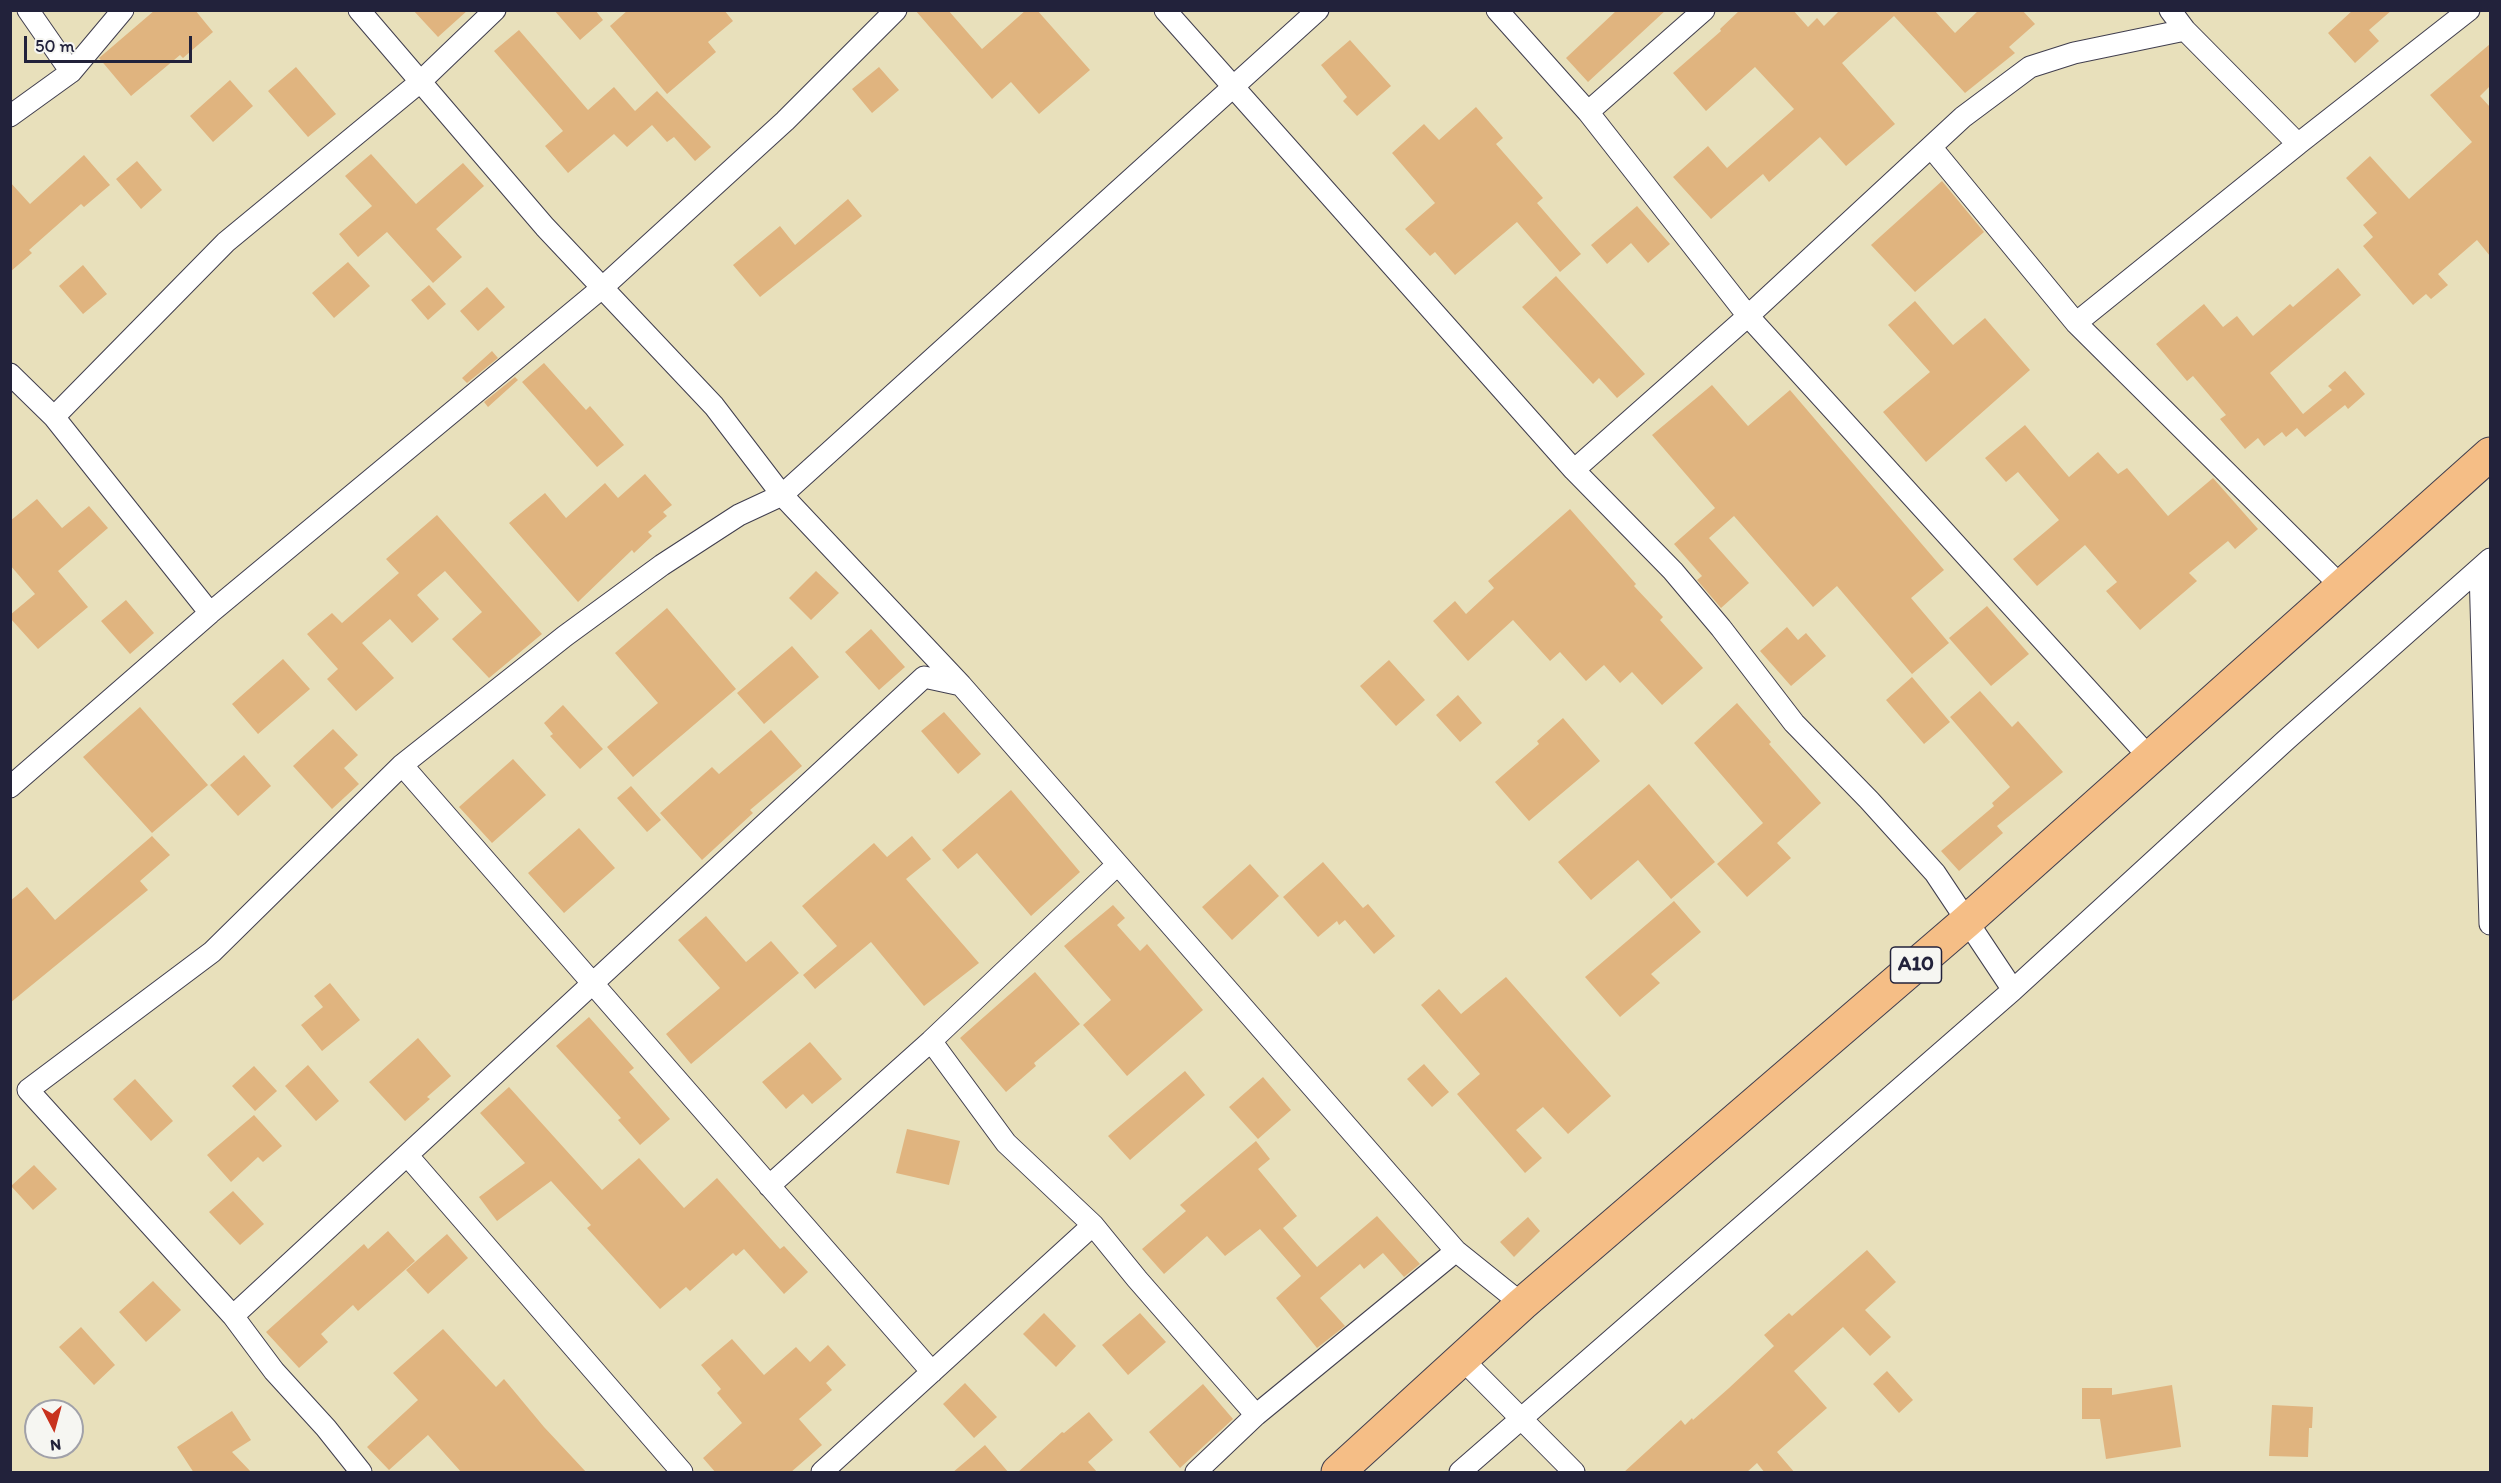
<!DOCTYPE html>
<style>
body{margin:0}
#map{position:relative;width:2501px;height:1483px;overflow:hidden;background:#e8e0bb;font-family:Itim,sans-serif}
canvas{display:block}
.frame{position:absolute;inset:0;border:12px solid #22223b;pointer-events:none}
.north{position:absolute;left:24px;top:1399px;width:60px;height:60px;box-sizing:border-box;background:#f6f6f2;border:2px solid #a1a1a9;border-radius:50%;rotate:174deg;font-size:16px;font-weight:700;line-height:24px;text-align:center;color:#22223b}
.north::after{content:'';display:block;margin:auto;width:21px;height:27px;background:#c8321e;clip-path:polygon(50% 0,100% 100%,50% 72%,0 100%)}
.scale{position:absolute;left:24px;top:36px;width:168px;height:27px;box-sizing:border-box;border:3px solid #22223b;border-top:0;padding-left:8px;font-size:18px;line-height:21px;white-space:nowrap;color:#22223b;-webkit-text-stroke:4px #f6f6f2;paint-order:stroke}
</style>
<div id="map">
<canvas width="2501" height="1483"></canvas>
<div class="frame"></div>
<div class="north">N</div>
<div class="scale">50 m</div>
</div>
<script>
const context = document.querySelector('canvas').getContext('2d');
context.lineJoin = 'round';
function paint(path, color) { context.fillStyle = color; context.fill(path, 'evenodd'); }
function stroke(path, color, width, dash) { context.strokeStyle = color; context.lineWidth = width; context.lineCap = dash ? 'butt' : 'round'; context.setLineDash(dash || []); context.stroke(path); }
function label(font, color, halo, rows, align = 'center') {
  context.font = font + ' Itim,sans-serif'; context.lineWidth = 6; context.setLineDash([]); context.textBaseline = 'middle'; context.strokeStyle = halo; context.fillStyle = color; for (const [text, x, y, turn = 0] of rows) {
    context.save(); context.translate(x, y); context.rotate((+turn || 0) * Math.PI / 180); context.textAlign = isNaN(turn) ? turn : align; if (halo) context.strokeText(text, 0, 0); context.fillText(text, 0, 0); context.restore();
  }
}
const building = new Path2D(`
 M 155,10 L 195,10 L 213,32 L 183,58 L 180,55 L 131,96 L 99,58 Z
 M 413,10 L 468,10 L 438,37 Z
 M 554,10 L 595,10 L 603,20 L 580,40 Z
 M 628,10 L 724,10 L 733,21 L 708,42 L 716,52 L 667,94 L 610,26 Z
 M 915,10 L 948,10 L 982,49 L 1026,10 L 1037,10 L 1090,70 L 1039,114 L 1011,82 L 992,99 Z
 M 1617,10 L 1666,10 L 1588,82 L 1566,58 Z
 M 1740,10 L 1793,10 L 1808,27 L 1817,18 L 1824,26 L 1840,10 L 1934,10 L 1955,33 L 1979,10 L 2022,10 L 2035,24 L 2009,47 L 2015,53 L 1965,93 L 1894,16 L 1842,63 L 1895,124 L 1846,166 L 1820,137 L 1769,182 L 1763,174 L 1711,219 L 1673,177 L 1708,146 L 1727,168 L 1794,109 L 1755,67 L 1706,111 L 1673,73 L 1721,31 L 1720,29 Z
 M 2353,10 L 2392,10 L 2369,30 L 2379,41 L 2355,63 L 2328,33 Z
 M 519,30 L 588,110 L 614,87 L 635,111 L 657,91 L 711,147 L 695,161 L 674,137 L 667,142 L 652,125 L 627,147 L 614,134 L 568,173 L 545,146 L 563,131 L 494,51 Z
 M 1350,40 L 1391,86 L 1357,116 L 1343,101 L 1347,97 L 1321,65 Z
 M 2490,44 L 2490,86 L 2480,96 L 2490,107 L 2490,256 L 2477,240 L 2438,274 L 2448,285 L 2431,299 L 2426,294 L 2413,305 L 2363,246 L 2373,237 L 2363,225 L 2377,213 L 2346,178 L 2370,156 L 2409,199 L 2472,142 L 2430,95 Z
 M 296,67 L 336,114 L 308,137 L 268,91 Z
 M 879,67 L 899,90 L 872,113 L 852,89 Z
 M 230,80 L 253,106 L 213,142 L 190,116 Z
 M 1476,107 L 1503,138 L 1496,144 L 1543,198 L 1537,203 L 1581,254 L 1560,272 L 1517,222 L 1455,275 L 1435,252 L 1430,256 L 1405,229 L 1435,203 L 1392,153 L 1424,124 L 1439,140 Z
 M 371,154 L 416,204 L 463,163 L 484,186 L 436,229 L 462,257 L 433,283 L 387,232 L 358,257 L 339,234 L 372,206 L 345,176 Z
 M 84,155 L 110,185 L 84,207 L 81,204 L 29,250 L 32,253 L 10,272 L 10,182 L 30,204 Z
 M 137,161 L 162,190 L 141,209 L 116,179 Z
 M 1942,181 L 1984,232 L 1915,292 L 1871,245 Z
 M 848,199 L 862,216 L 760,297 L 733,265 L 780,226 L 795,245 Z
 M 1637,206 L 1670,244 L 1648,263 L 1631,243 L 1607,264 L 1591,245 Z
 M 348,262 L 370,286 L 334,318 L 312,293 Z
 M 83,265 L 107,294 L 83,314 L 59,286 Z
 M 2338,268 L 2361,295 L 2270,373 L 2303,414 L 2332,390 L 2328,386 L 2345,371 L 2365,394 L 2348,409 L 2345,405 L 2305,437 L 2297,428 L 2286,437 L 2282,432 L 2264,446 L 2258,438 L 2245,449 L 2220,419 L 2226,415 L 2193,376 L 2187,381 L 2156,344 L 2204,304 L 2223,327 L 2237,316 L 2253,336 L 2290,304 L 2293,307 Z
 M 1556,276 L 1645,374 L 1617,398 L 1599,378 L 1593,384 L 1522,307 Z
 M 429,285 L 446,304 L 428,320 L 411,300 Z
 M 487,287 L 505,307 L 478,331 L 460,311 Z
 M 1915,301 L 1953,345 L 1985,318 L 2030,370 L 1926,462 L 1883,412 L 1930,372 L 1888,325 Z
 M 492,351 L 498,358 L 467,383 L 462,378 Z
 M 544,363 L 586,410 L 590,406 L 624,445 L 597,467 L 522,382 Z
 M 515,377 L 518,380 L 488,407 L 484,402 Z
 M 1712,385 L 1748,426 L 1790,390 L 1944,570 L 1911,598 L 1949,643 L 1912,674 L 1837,586 L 1813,607 L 1734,516 L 1709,538 L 1749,583 L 1721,608 L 1697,580 L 1702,576 L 1674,544 L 1715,508 L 1652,435 Z
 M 2025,425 L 2069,477 L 2098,452 L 2118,474 L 2127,468 L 2168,516 L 2213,478 L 2258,529 L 2235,549 L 2228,541 L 2189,573 L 2197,581 L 2140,630 L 2106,591 L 2117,582 L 2085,545 L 2037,586 L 2013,559 L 2059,520 L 2018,472 L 2006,482 L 1985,458 Z
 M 645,474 L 672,505 L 663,512 L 667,516 L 648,532 L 652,536 L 634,553 L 632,550 L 578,602 L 509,523 L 545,493 L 566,518 L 605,483 L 618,498 Z
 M 37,499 L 62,528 L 89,506 L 108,528 L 58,571 L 88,607 L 38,649 L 10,618 L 10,615 L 35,594 L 10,565 L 10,521 Z
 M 1570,509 L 1636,584 L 1634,586 L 1663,617 L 1660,620 L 1703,668 L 1662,705 L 1632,672 L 1620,683 L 1604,665 L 1586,681 L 1560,652 L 1550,661 L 1513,620 L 1468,661 L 1433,621 L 1455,601 L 1466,614 L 1494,588 L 1488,581 Z
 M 437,515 L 542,634 L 489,678 L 452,639 L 482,612 L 445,571 L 417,595 L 439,619 L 412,643 L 390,619 L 362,643 L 394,678 L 356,711 L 327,679 L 338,669 L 307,634 L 332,613 L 342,623 L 399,573 L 386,559 Z
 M 816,571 L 839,593 L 811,620 L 789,598 Z
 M 126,600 L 154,633 L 130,654 L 101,621 Z
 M 1987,606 L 2029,654 L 1991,686 L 1949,638 Z
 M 667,608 L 736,689 L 633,777 L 607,747 L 658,703 L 615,653 Z
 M 1787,627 L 1798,640 L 1806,633 L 1826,656 L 1791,686 L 1760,651 Z
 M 871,629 L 905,667 L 879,690 L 845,652 Z
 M 792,646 L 819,677 L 764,724 L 737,693 Z
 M 283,659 L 310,689 L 258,734 L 232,704 Z
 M 1389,660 L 1425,700 L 1396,726 L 1360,686 Z
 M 1912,677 L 1950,722 L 1924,744 L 1886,700 Z
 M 1980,691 L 2012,727 L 2018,721 L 2063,772 L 1997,826 L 2003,833 L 1959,871 L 1941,851 L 1994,806 L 1992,803 L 2010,787 L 1950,717 Z
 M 1458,695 L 1482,723 L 1460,742 L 1436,715 Z
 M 1737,703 L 1771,742 L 1769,744 L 1821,803 L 1777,843 L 1791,858 L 1747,897 L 1717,864 L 1763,823 L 1694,743 Z
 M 563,705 L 603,749 L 580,769 L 550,736 L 553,734 L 544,723 Z
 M 140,707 L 208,785 L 152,833 L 83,757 Z
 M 944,712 L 981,754 L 958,774 L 921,731 Z
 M 1563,718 L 1600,761 L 1529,821 L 1495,782 L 1539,744 L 1537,741 Z
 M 333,729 L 358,755 L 344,768 L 359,784 L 332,809 L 293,766 Z
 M 771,730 L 802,766 L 750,810 L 753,813 L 702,860 L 660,813 L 712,767 L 719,774 Z
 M 244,755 L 271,786 L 238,816 L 210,785 Z
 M 513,759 L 546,795 L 492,843 L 459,807 Z
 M 1649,784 L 1715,862 L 1671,899 L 1638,860 L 1591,900 L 1558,862 Z
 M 631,786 L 661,820 L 647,832 L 617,798 Z
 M 1011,790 L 1080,872 L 1031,916 L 977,853 L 958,869 L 942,850 Z
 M 579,828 L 615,868 L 564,913 L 528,873 Z
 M 152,836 L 170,855 L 140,881 L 148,890 L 10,1003 L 10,901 L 27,887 L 55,920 Z
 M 912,836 L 931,859 L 906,879 L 979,963 L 924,1006 L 871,942 L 815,989 L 803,975 L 837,946 L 802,906 L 874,843 L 887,857 Z
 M 1323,862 L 1363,908 L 1368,904 L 1395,936 L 1374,954 L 1345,920 L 1339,925 L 1337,921 L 1318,937 L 1283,897 Z
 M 1250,864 L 1279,896 L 1232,940 L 1202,907 Z
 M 1674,901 L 1701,932 L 1651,974 L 1660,983 L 1620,1017 L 1585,977 Z
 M 1113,905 L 1125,918 L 1117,925 L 1140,951 L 1147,944 L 1203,1010 L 1127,1076 L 1083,1025 L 1111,1000 L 1064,946 Z
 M 706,916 L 746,962 L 771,941 L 799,973 L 691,1064 L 666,1034 L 720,988 L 678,940 Z
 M 1035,972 L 1080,1024 L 1034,1063 L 1036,1066 L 1006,1092 L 960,1038 Z
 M 1506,977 L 1611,1096 L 1568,1134 L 1543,1107 L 1516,1130 L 1542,1158 L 1525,1173 L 1457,1094 L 1480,1074 L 1421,1005 L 1439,989 L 1461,1014 Z
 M 330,983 L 360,1020 L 322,1051 L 301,1025 L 323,1007 L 314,996 Z
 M 589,1017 L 634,1068 L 629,1072 L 670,1119 L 640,1145 L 618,1120 L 621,1118 L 556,1046 Z
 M 418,1038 L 451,1076 L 427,1097 L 430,1099 L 405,1121 L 369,1082 Z
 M 810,1042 L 842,1079 L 812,1104 L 803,1094 L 786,1109 L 762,1082 Z
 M 1424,1064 L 1449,1092 L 1432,1107 L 1407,1079 Z
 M 308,1065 L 339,1101 L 316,1121 L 285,1086 Z
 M 254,1066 L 277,1091 L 255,1111 L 232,1086 Z
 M 1185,1071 L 1205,1095 L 1130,1160 L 1108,1136 Z
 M 1263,1077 L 1291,1110 L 1258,1139 L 1229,1107 Z
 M 135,1079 L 173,1121 L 151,1141 L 113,1099 Z
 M 509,1087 L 602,1190 L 639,1158 L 684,1208 L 717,1178 L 780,1249 L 784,1246 L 808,1272 L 784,1294 L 744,1249 L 736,1256 L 733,1253 L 690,1291 L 686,1287 L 660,1309 L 587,1228 L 591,1225 L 551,1181 L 497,1221 L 479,1197 L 525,1163 L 480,1113 Z
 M 254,1115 L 282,1146 L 263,1162 L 258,1157 L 231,1182 L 207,1155 Z
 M 907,1129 L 960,1141 L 949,1185 L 896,1173 Z
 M 1256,1141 L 1270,1159 L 1258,1169 L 1297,1216 L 1283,1228 L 1317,1267 L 1377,1216 L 1420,1264 L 1404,1277 L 1383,1253 L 1364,1269 L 1360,1264 L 1320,1298 L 1345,1326 L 1317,1348 L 1276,1298 L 1301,1276 L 1260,1229 L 1225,1256 L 1207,1236 L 1164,1274 L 1142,1249 L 1186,1211 L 1180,1205 Z
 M 34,1165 L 57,1189 L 33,1210 L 11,1186 Z
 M 233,1191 L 264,1224 L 240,1245 L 209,1212 Z
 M 1528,1217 L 1540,1231 L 1514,1257 L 1500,1242 Z
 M 388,1231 L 415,1261 L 358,1311 L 353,1305 L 321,1334 L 328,1342 L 299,1368 L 266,1332 L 364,1244 L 368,1249 Z
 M 447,1234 L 468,1258 L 428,1294 L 406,1270 Z
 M 1867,1250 L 1896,1282 L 1865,1310 L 1891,1337 L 1870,1356 L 1843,1327 L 1794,1371 L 1827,1408 L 1777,1452 L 1795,1473 L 1765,1473 L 1757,1463 L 1746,1473 L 1623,1473 L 1681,1420 L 1685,1425 L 1692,1418 L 1693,1420 L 1729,1388 L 1774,1346 L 1764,1335 L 1789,1313 L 1792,1316 Z
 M 153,1281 L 181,1310 L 146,1342 L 119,1312 Z
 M 1044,1313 L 1076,1346 L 1056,1367 L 1023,1334 Z
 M 1140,1313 L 1166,1342 L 1128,1375 L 1102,1345 Z
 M 81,1327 L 115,1365 L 94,1385 L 59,1347 Z
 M 443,1329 L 496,1387 L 504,1379 L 544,1427 L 587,1473 L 462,1473 L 428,1435 L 389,1470 L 367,1447 L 418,1400 L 393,1373 Z
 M 732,1339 L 764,1375 L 796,1347 L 810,1362 L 828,1345 L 846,1365 L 826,1383 L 832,1390 L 799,1419 L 822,1445 L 790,1473 L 716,1473 L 703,1458 L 742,1423 L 717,1393 L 721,1389 L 701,1365 Z
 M 1887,1371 L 1913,1400 L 1899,1413 L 1873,1384 Z
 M 965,1383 L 997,1417 L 974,1438 L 943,1404 Z
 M 1203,1384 L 1233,1419 L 1180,1468 L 1149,1432 Z
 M 2172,1385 L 2181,1447 L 2106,1459 L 2100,1419 L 2082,1419 L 2082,1388 L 2112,1388 L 2112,1395 Z
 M 2272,1405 L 2313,1407 L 2312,1428 L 2309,1428 L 2308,1457 L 2269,1456 Z
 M 232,1411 L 251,1440 L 232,1452 L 252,1473 L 194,1473 L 177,1447 Z
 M 1089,1412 L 1113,1440 L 1088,1462 L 1098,1473 L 1017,1473 L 1062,1432 L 1064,1433 Z
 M 985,1445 L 1009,1473 L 952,1473 Z`);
const minor = new Path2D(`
 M 28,10 L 71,72
 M 359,10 L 545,227 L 714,406 L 782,495 L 1318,10
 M 1165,10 L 1574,470 L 1673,571 L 1721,628 L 1794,723 L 1869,800 L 1935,873 L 2013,990
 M 1497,10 L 1588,112 L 1748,316 L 2150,758
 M 2170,10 L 2185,30
 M 1588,112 L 1704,10
 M 10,116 L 71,72 L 123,10
 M 1931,147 L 2076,323 L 2342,587
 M 2076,323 L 2298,144
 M 10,374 L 54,417 L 210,613
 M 54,417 L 226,242 L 420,82 L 495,10
 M 1574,470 L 1748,316 L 1963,117 L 2030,67 L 2074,53 L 2185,30 L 2298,144 L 2469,10
 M 2480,569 L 2490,924
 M 961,685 L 924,677 L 233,1316 L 28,1090 L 212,952 L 402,765 L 565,636 L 662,565 L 739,515 L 782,495 L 961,685 L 1456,1251 L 1522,1304
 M 402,765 L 932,1372
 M 10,787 L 210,613 L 603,287 L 785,121 L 896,10
 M 931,1041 L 1006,1143 L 1093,1225 L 1137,1279 L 1256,1415
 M 407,1155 L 682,1472
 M 769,1186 L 931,1041 L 1117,865
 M 233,1316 L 274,1371 L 326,1428 L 361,1472
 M 1462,1359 L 1574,1472
 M 822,1472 L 1093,1225
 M 1196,1472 L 1256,1415 L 1456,1251
 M 1460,1472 L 2013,990 L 2286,740 L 2490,559`);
const primary = new Path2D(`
 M 1338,1472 L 1522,1304 L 1967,921 L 2490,454`);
const shields = [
 [1916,965,51]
];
const shieldNames = [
 ["A10",1916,965]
];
paint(building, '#e0b47f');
stroke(minor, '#403e4e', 23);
stroke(primary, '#403e4e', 35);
stroke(minor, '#fff', 21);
stroke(primary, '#f5be86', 33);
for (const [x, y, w] of shields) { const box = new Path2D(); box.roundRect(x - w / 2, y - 18, w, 36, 4.5); context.fillStyle = '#f6f6f2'; context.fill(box); stroke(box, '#22223b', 1.5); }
label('bold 21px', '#22223b', null, shieldNames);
</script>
